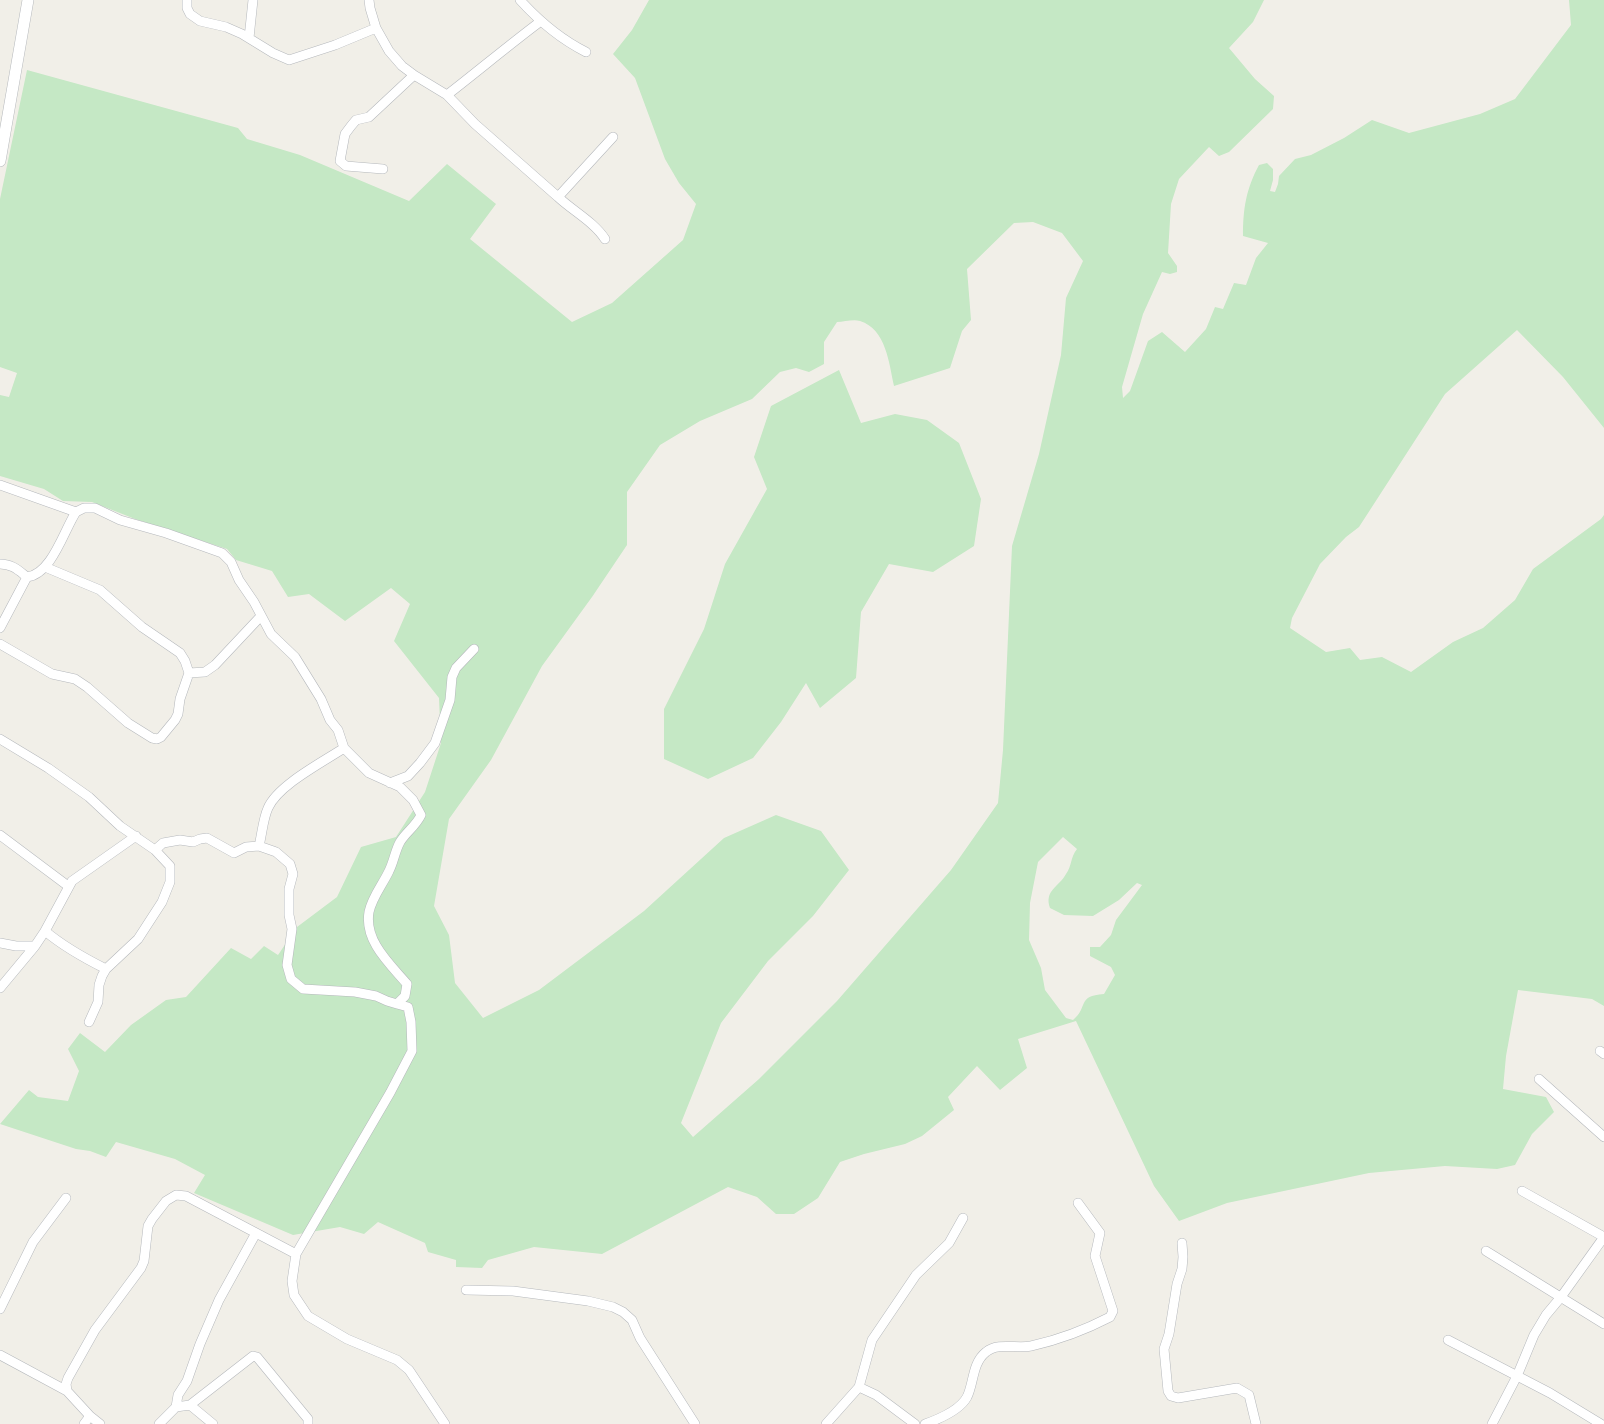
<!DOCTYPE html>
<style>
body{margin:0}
canvas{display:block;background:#f1efe8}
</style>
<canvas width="1604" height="1424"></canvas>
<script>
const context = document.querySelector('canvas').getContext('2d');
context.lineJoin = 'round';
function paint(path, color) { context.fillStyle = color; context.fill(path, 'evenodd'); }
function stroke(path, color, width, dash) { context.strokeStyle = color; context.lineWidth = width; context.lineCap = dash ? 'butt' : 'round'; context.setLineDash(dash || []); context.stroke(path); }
const green = new Path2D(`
 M 649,0 L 1264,0 L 1253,22 L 1229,48 L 1255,79 L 1274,96 L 1273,109 L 1229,152 L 1219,156 L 1209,147 L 1179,179 L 1171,204 L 1168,253 L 1177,266 L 1177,272 L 1170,274 L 1162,272 L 1143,314 L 1122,387 L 1123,398 L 1130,391 L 1148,341 L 1162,332 L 1185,352 L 1206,329 L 1215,307 L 1223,309 L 1234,283 L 1246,285 L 1256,258 L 1268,243 L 1243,236 C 1243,209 1246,189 1259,165 L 1267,163 L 1273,169 L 1273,180 L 1270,191 L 1275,192 L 1278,184 L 1279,176 L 1295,159 L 1311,155 L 1344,138 L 1372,120 L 1409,133 L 1480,114 L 1515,99 L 1571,25 L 1569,0 L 1604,0 L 1604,428 L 1563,377 L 1517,330 L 1445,394 L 1359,527 L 1346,537 L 1320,564 L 1292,618 L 1290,628 L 1326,652 L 1350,648 L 1360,660 L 1382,657 L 1411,672 L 1453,642 L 1483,628 L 1515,600 L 1533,569 L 1601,519 L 1604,515 L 1604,1006 L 1592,999 L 1518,990 L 1506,1056 L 1503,1089 L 1546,1097 L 1554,1112 L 1532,1134 L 1515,1165 L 1497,1169 L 1445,1166 L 1369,1173 L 1227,1203 L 1179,1221 L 1154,1186 L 1076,1021 L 1018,1039 L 1027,1068 L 1000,1090 L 977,1066 L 948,1097 L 954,1110 L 922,1136 L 905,1144 L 864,1154 L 840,1162 L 818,1198 L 794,1214 L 776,1214 L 757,1197 L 728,1187 L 602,1254 L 534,1247 L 488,1260 L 482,1268 L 456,1267 L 456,1260 L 428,1252 L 425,1243 L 378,1222 L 364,1234 L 340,1227 L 293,1235 L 194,1193 L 205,1175 L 175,1159 L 116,1142 L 106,1157 L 90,1151 L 76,1149 L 0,1124 L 29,1090 L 38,1097 L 68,1101 L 79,1071 L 68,1049 L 80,1033 L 105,1052 L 131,1025 L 166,1000 L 186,997 L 231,948 L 251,959 L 264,946 L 278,955 L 297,927 L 337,897 L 361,847 L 396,837 L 425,792 L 441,743 L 439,698 L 394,641 L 410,604 L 391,588 L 345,621 L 309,594 L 288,597 L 272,571 L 236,560 L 227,549 L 135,519 L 92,502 L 63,501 L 44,489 L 0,476 L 0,395 L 9,397 L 17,373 L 0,367 L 0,199 L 27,70 L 238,128 L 247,139 L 300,155 L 409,201 L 447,164 L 496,204 L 470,239 L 572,322 L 612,303 L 683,240 L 696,204 L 679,183 L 665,159 L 635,78 L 613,54 L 632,30 ZM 1033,222 L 1062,233 L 1083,261 L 1066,298 L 1061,355 L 1039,454 L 1012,546 L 1003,750 L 998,803 L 951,870 L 837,1001 L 759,1079 L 693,1137 L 681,1123 L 721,1023 L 768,961 L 813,916 L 849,870 L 821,831 L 776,815 L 724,838 L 644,911 L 539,990 L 483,1018 L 455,983 L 449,935 L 434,906 L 449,819 L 491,760 L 542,666 L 592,597 L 627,545 L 627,492 L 660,445 L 700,421 L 752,399 L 780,372 L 796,368 L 809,372 L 824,364 L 824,342 L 837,322 C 844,322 853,319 860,321 C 886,329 889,363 894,386 L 950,368 L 962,331 L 971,320 L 967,269 L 1014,223 ZM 1063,837 L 1077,849 C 1070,858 1072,866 1066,874 C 1059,887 1044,890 1050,908 L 1064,915 L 1093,916 L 1119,900 L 1137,883 L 1142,885 L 1116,920 L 1111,935 L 1100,947 L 1090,947 L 1090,956 L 1111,967 L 1115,975 L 1104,994 C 1076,996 1089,1007 1073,1020 L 1066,1018 L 1045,990 L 1041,968 L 1029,940 L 1030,903 L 1038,862 Z
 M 839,370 L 861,423 L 895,414 L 927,420 L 959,443 L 981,499 L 974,546 L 933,572 L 889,564 L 861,612 L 856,678 L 820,708 L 806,683 L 781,722 L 753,758 L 708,779 L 664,759 L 664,709 L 704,629 L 725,564 L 767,489 L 754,457 L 771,406 Z`);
const minor = new Path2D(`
 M 187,0 L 187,8 L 190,14 L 200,21 L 226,27 L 242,34 L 273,53 L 289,60 L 335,45 L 376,28
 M 369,0 L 370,8 L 376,28 L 389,51 L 402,66 L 414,75 L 447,95 L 475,124 L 558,197 L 613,137
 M 520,0 C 540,22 560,39 586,52
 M 249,38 L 253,0
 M 447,95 C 478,71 509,45 541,21
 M 383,169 L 346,166 L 340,161 L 345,134 L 351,126 L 356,120 L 369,117 L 414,75
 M 558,197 C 573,211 594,222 605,239
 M 0,485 L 76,512
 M 0,564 C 12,564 18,570 27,577 C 52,574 64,530 76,512 L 84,508 L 95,508 L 120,520 L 166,533 L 222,553 L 231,562 L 239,580 L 254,602 L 271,634 L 295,657 L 321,699 L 330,720 L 338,730 L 344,748 L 369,773 L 400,787 L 413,800 L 421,815 C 416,826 406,832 400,842 C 395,851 394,861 389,871 C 383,884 372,897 369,912 C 364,941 390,964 407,984 L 405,996 L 397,1004 L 387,1001 L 376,996 L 355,992 L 303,989 L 291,979 L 287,965 L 292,929 L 289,915 L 289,889 L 293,874 L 290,864 L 276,852 L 259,846 L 246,847 L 234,853 L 207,838 L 200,839 L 193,842 L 180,840 L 163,843 L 155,850
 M 0,628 L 27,577
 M 0,644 L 52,674 L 75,679 L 87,687 L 128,723 L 152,738 L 157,739 L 161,737 L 175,720 L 178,714 L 180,699 L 189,673 L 185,661 L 180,653 L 142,627 L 100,590 L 45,567
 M 189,673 L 205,672 L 215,665 L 261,616
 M 0,739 L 48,768 L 89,797 L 120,826 L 155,850 L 170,866 L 170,882 L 162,902 L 138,939 L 106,969 L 102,976 L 99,985 L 98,1002 L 89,1022
 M 390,783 L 408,776 L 420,763 L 435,743 L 450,700 L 452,677 L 456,668 L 474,649
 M 0,835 L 68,886
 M 259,846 C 262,834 263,819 268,808 C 278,785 323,762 344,748
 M 45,931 L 72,881 L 136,836
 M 0,943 L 16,946 L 35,946 L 45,931 C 64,947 84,958 106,969
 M 0,988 L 35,946
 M 397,1004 L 408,1007 L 411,1022 L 412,1051 L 390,1093 L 296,1254 L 292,1281 L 294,1295 L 308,1316 L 347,1339 L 397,1360 L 409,1370 L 445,1424
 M 1600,1051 L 1604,1054
 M 1539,1079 L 1604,1137
 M 1522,1191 L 1604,1237
 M 1182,1243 L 1183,1257 L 1182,1269 L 1177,1284 L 1169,1334 L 1164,1349 L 1168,1391 L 1171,1396 L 1178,1398 L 1237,1388 L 1249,1395 L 1256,1424
 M 1486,1251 L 1604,1324
 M 466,1290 L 513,1291 L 588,1301 L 613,1307 L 623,1312 L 632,1320 L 640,1338 L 695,1424
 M 0,1309 L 33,1242 L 66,1198
 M 1448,1340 L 1550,1393 L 1601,1424
 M 0,1355 L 67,1391 L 90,1416 L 84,1424
 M 859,1387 L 876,1395 L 915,1424
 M 67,1391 L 66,1384 L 68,1378 L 95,1330 L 141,1268 L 144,1261 L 148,1226 L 152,1219 L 166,1201 L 176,1195 L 186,1196 L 296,1254
 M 190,1405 L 213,1424
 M 176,1407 L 190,1405 L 253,1356 L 257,1357 L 308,1419 L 308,1424
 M 90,1416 L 100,1424
 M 159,1424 L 176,1407 L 178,1395 L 187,1381 L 200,1344 L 219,1300 L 256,1233
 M 826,1424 L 859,1387 L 872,1340 L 916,1275 L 949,1243 L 963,1218
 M 925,1424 C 939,1419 960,1410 967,1397 C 974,1383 972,1363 986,1352 C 998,1342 1017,1349 1031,1346 C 1058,1340 1085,1330 1110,1317 L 1113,1311 L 1095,1256 L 1100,1233 L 1078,1203
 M 1492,1424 L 1517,1376 L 1534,1335 L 1546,1315 L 1561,1297 L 1604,1237`);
const tertiary = new Path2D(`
 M 0,161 L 28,0`);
paint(green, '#c5e8c5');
stroke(minor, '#b5b8bc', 10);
stroke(tertiary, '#b5b8bc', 12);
stroke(minor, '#fff', 9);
stroke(tertiary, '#fff', 11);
</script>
